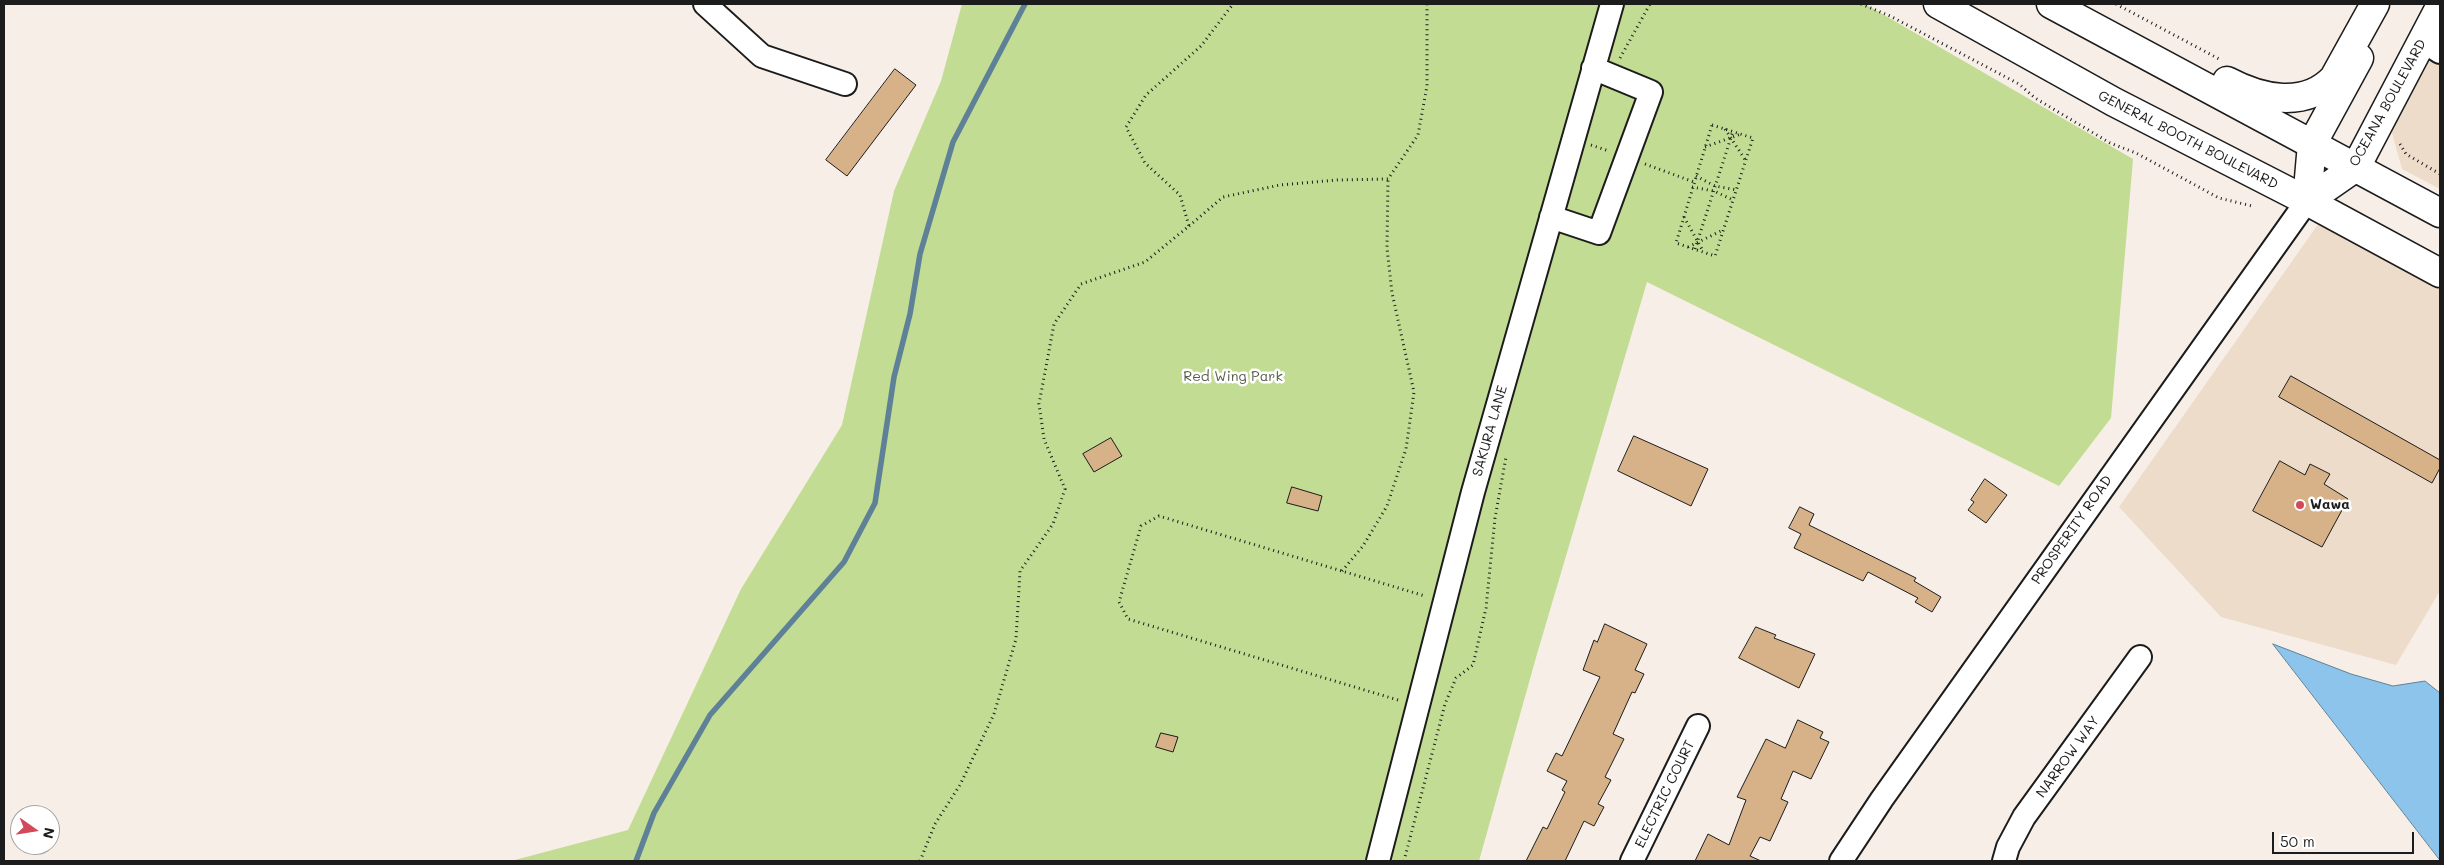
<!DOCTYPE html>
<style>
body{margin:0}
#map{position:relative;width:2444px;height:865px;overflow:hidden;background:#f7efe7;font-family:Mali,sans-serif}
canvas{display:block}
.frame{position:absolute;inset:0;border:5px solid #1c1c1c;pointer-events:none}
.north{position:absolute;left:10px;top:805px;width:50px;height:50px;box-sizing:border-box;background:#fff;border:1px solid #a4a4a4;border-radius:50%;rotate:103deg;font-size:14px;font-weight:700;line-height:20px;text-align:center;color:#1c1c1c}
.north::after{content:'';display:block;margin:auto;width:18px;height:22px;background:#d1495b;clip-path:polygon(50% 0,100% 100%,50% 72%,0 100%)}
.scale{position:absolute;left:2272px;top:832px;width:142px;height:22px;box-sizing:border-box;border:2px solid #1c1c1c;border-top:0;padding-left:6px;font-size:15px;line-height:18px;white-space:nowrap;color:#1c1c1c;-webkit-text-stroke:4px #fff;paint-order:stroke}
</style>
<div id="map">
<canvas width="2444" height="865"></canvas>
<div class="frame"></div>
<div class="north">N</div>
<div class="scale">50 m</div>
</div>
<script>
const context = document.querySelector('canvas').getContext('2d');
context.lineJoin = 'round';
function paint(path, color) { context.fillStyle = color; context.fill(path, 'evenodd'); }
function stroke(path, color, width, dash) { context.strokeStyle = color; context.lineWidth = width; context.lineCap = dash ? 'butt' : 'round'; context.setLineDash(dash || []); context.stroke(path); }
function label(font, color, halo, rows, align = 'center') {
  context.font = font + ' Mali,sans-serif'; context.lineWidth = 5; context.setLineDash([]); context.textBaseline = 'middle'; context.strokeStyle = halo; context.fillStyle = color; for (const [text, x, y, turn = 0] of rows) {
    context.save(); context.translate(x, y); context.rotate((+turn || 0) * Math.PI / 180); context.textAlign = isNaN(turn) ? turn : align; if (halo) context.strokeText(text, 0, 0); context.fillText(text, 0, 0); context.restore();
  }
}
const built = new Path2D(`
 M 2440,31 L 2440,189 L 2402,169 L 2390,126 Z
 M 2321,220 L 2440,285 L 2440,591 L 2396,665 L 2221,617 L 2119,507 Z`);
const green = new Path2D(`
 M 962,4 L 1865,4 L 2133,159 L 2111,418 L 2059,486 L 1647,282 L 1537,654 L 1479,861 L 511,861 L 628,830 L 741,589 L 842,425 L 894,191 L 941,81 Z`);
const water = new Path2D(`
 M 2273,644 L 2351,674 L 2393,686 L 2425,681 L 2440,693 L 2440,860 Z`);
const stream = new Path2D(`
 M 636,861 L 654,813 L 710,715 L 844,562 L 875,503 L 894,377 L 910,314 L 920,254 L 953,142 L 1025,4`);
const building = new Path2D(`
 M 895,69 L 916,85 L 847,176 L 826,160 Z
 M 2291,376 L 2440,460 L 2440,468 L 2432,483 L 2279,397 Z
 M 1634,436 L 1708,469 L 1691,506 L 1618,471 Z
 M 1111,438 L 1122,456 L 1094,472 L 1083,454 Z
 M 2280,461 L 2305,475 L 2310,464 L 2330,474 L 2324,484 L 2348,499 L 2322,547 L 2253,511 Z
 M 1985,479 L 2007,495 L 1986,523 L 1968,510 L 1974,502 L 1971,500 Z
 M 1292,487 L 1322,496 L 1318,511 L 1287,503 Z
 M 1800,507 L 1814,514 L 1809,525 L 1916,578 L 1914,581 L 1941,597 L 1932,612 L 1915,602 L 1918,598 L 1868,572 L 1863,581 L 1794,548 L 1801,534 L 1789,528 Z
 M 1605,624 L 1647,644 L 1635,670 L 1644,674 L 1635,693 L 1632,692 L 1613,734 L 1624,739 L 1605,777 L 1611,780 L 1598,804 L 1604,807 L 1594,826 L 1584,821 L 1565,861 L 1526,861 L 1543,827 L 1547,829 L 1565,792 L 1562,790 L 1567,781 L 1547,771 L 1556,753 L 1562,756 L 1600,677 L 1583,670 L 1594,640 L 1597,642 Z
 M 1756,627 L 1776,635 L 1774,638 L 1815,654 L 1799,688 L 1739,658 Z
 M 1798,720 L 1823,732 L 1820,738 L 1829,742 L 1811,779 L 1793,771 L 1781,799 L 1788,802 L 1770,841 L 1760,837 L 1750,856 L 1761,861 L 1695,861 L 1708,834 L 1729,845 L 1746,800 L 1737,797 L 1766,739 L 1785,748 Z
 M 1161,733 L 1178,737 L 1173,752 L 1156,747 Z`);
const path = new Path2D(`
 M 1861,4 L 1890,16 L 2019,84 L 2035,98 L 2110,143 L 2136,153 L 2219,198 L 2252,206
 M 2116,4 L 2221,60
 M 1620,58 L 1650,4
 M 1712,125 L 1753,138 L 1715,256 L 1676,243 Z
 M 1725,129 L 1746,161
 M 2400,144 L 2406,154 L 2440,174
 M 1591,145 L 1609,151
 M 1705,147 L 1741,134
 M 1645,164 L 1694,182
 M 1696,176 L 1715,186 L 1737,190
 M 1692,187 L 1714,191 L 1733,200
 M 1684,217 L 1703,251
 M 1189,226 L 1223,197 L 1280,185 L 1337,180 L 1388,179 L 1418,135 L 1427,86 L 1427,4
 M 1688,247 L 1723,230
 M 1695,249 L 1733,131
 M 1342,571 L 1363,546 L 1387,506 L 1406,449 L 1414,392 L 1392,293 L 1387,248 L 1388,179
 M 1398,700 L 1128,619 L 1119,602 L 1141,526 L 1159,516 L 1425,596
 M 920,861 L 935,824 L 960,785 L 994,714 L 1016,639 L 1020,571 L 1053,524 L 1065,489 L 1044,439 L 1039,404 L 1054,324 L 1081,284 L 1145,262 L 1189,226 L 1180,195 L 1145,163 L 1126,127 L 1146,95 L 1201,46 L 1233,4
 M 1404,861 L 1445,704 L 1456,678 L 1473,665 L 1486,608 L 1495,518 L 1506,457`);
const minor = new Path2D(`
 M 705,4 L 762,56 L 845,84
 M 2423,41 L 2440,52
 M 1551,217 L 1599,233 L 1651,92 L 1593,68
 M 1378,861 L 1473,492 L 1612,4
 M 1632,861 L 1698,726
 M 1841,861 L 1882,799 L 2307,201
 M 2004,861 L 2008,847 L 2024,817 L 2140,657`);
const major = new Path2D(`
 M 2307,201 L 2356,167 L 2440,7
 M 2307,201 L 2312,144 L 2359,58`);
const highway = new Path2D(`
 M 1938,4 L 2114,102 L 2307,201 L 2440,273
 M 2051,4 L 2440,213
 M 2227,81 C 2261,99 2305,109 2334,78 L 2375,4`);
const markers = [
 [2300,505,5,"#d1495b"]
];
const streetNames = [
 ["OCEANA BOULEVARD",2388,103,-61],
 ["GENERAL BOOTH BOULEVARD",2188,140,27],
 ["SAKURA LANE",1490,431,-74],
 ["PROSPERITY ROAD",2072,530,-55],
 ["NARROW WAY",2068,757,-54],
 ["ELECTRIC COURT",1665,794,-64]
];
const parkNames = [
 ["Red Wing Park",1233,377]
];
const poiNames = [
 ["Wawa",2310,505]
];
paint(built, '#eddcca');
paint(green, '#c2dc93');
paint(water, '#8cc4eb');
stroke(water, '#5f8198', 1);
stroke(stream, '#5f8198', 5.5);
paint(building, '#d7b188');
stroke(building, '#1c1c1c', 1);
stroke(minor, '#1c1c1c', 26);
stroke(major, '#1c1c1c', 31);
stroke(highway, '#1c1c1c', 31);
stroke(path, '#1c1c1c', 3, [1, 4]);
stroke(minor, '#fff', 22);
stroke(major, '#fff', 28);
stroke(highway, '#fff', 28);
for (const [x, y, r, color] of markers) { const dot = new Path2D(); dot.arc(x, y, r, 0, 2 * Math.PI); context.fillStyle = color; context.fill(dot); stroke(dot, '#fff', 2); }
label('14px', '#1c1c1c', '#fff', streetNames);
label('14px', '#565f46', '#fff', parkNames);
label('bold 14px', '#1c1c1c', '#fff', poiNames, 'left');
</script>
